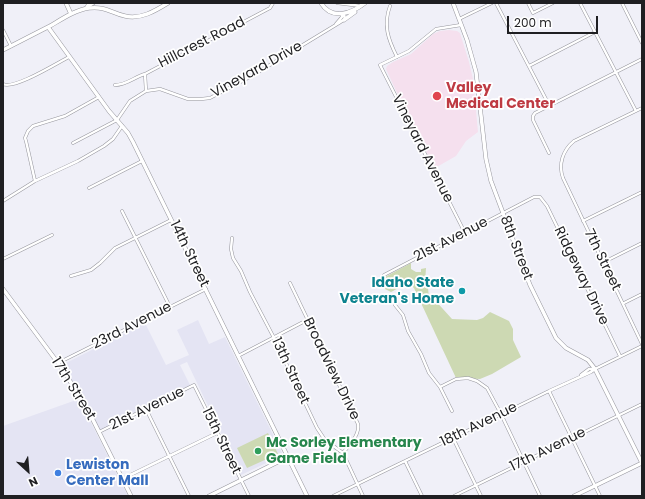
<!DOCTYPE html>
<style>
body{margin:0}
#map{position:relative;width:645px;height:499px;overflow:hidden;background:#f0f0f8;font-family:Poppins,sans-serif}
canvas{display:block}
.frame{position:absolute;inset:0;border:4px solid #1f1f22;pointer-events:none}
.north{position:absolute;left:8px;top:451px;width:40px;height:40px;-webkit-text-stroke:3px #fff;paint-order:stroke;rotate:154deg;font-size:11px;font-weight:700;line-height:16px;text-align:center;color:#1f1f22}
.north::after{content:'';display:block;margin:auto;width:14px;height:18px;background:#1f1f22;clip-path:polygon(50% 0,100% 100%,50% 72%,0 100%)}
.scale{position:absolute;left:507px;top:16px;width:91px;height:18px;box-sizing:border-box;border:2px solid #1f1f22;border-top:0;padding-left:5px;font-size:12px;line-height:14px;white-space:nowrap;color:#1f1f22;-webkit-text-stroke:3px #fff;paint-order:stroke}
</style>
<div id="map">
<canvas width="645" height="499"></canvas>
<div class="frame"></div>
<div class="north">N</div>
<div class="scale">200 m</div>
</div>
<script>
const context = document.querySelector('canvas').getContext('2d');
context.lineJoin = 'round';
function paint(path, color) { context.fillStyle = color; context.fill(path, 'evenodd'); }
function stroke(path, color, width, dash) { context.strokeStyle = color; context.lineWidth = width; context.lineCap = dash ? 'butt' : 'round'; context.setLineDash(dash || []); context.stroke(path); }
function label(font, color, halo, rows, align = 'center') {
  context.font = font + ' Poppins,sans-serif'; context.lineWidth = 3.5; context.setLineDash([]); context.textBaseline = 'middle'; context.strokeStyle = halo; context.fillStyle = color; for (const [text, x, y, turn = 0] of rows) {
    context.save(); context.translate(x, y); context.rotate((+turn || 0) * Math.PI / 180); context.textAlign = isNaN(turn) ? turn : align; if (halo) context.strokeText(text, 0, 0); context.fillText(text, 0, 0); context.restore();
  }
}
const built = new Path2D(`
 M 198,320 L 209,344 L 225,337 L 283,455 L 241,475 L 187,362 L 180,365 L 191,387 L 99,432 L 91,414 L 60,366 L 145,323 L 166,365 L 189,355 L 177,330 Z
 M 79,399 L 128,496 L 3,496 L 3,426 Z`);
const medical = new Path2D(`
 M 449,30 L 457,31 L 460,33 L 469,62 L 473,79 L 478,132 L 466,141 L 456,156 L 435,168 L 414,130 L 386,69 L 387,66 L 393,62 L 411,54 L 433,34 L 440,31 Z`);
const green = new Path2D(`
 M 411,263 L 411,269 L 416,272 L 421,272 L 421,269 L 426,268 L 425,283 L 428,288 L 429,298 L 433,298 L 452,319 L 477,320 L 483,318 L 490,312 L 509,321 L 513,329 L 513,340 L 521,357 L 492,374 L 480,379 L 456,378 L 414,288 C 407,282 399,288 391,292 L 385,289 L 382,281 L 385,277 Z
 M 268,433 L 278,454 L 247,468 L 237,448 Z`);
const street = new Path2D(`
 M 337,3 L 361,6
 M 496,3 L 549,105
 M 528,3 L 533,13 L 553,3
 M 580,3 L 636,111
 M 622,3 L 642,43
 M 390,6 C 383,25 388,39 397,57
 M 86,8 L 94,3
 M 86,8 L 89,3
 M 459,19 L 492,3
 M 336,24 L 342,17 L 342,14
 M 461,25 L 436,29 L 409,51 L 380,65 L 465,233
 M 3,30 L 11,46
 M 529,66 L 595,32
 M 3,84 C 14,90 57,63 69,57
 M 115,85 C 127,85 134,77 145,74
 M 146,91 L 145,74 L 270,8 L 273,3
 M 642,108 L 574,141 C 563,150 558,164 563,178 L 642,344
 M 73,143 L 117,120 L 130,101 L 146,91 L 160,89 L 188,99 L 201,99 L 210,98 L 250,77 L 339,23 L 345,19 L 344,14
 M 549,153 L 533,120 L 533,116 L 535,113 L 642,59
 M 35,181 L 26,141 L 25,138 L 28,131 L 33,126 L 65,116 L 99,97
 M 89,188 L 142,161
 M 3,201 L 35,181 L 78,161 L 104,146 L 113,139 L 122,126
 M 122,211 L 170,307
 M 583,221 L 642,192
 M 232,238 L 231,249 L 233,258 L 241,271 L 250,292 L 273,336 L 317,428 L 325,440 L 343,453 L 363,496
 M 3,259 L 52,235
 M 604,262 L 642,243
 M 384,275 L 534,197 L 540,197 L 547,206 L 620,356
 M 71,276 L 91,270 L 100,263 L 115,248 L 171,220
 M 290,283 L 358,424 C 360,435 349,445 343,453
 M 624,303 L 642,294
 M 395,305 L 403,315 L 408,331 L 421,354 L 429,373 L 440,387 L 452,411
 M 238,356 L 307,320
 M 58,363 L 206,289
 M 581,375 L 589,369 L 595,369
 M 440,387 L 456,379 L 468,378 L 477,381 L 487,388 L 501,414 L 540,496
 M 549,391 L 600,496
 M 146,409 L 189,496
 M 99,432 L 194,385 L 249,496
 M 453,438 L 481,496
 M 405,461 L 422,496
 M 122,479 L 217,433
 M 333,496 L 549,391 L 591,372 L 595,369 L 642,346
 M 454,496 L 642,404`);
const secondary = new Path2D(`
 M 66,3 L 71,14
 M 321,3 C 332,21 352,13 365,3
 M 453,3 L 467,40 L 476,72 L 486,159 L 491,181 L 530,285 L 556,338 L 566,348 L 588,360 L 595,369 L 642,463
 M 344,20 L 355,12
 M 48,27 L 109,111 L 128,133 L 133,142 L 307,496
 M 3,50 C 19,42 34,34 50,26 C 62,19 75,10 89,8 C 106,6 111,13 125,16 C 140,20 155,11 168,3
 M 3,289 L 58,363 L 85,404 L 131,496
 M 209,496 L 288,457
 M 574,496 L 642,463`);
const markers = [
 [437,96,5,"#e0444e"],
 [462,291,4,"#0f9aa8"],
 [258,451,4,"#2e9e5b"],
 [58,473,4,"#3f7fe0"]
];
const streetNames = [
 ["Hillcrest Road",202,43,-27],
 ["Vineyard Drive",257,70,-29],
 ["Vineyard Avenue",422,149,63],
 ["21st Avenue",451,240,-27],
 ["8th Street",516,248,69],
 ["14th Street",189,254,64],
 ["7th Street",602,260,64],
 ["Ridgeway Drive",581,276,64],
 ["23rd Avenue",132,326,-27],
 ["Broadview Drive",331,369,64],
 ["13th Street",290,371,65],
 ["17th Street",73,389,58],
 ["21st Avenue",147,409,-26],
 ["18th Avenue",479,425,-26],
 ["15th Street",221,441,64],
 ["17th Avenue",548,450,-26]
];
const healthNames = [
 ["Valley",446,88],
 ["Medical Center",446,104]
];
const cultureNames = [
 ["Idaho State",454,283],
 ["Veteran's Home",454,299]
];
const leisureNames = [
 ["Mc Sorley Elementary",266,443],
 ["Game Field",266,459]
];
const shopNames = [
 ["Lewiston",66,465],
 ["Center Mall",66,481]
];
paint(built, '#e4e4f3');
paint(medical, '#f5e0ee');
paint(green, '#cdd9b3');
stroke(street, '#96969d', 3.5);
stroke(secondary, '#96969d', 4.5);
stroke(street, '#fff', 2.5);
stroke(secondary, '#fff', 3.5);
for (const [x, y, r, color] of markers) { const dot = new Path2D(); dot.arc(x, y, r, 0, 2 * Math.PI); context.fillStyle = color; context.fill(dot); stroke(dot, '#fff', 1.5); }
label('14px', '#1f1f22', '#fff', streetNames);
label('bold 14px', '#be3a42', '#fff', healthNames, 'left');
label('bold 14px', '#0d838f', '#fff', cultureNames, 'right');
label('bold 14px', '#27864d', '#fff', leisureNames, 'left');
label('bold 14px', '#366cbe', '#fff', shopNames, 'left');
</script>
